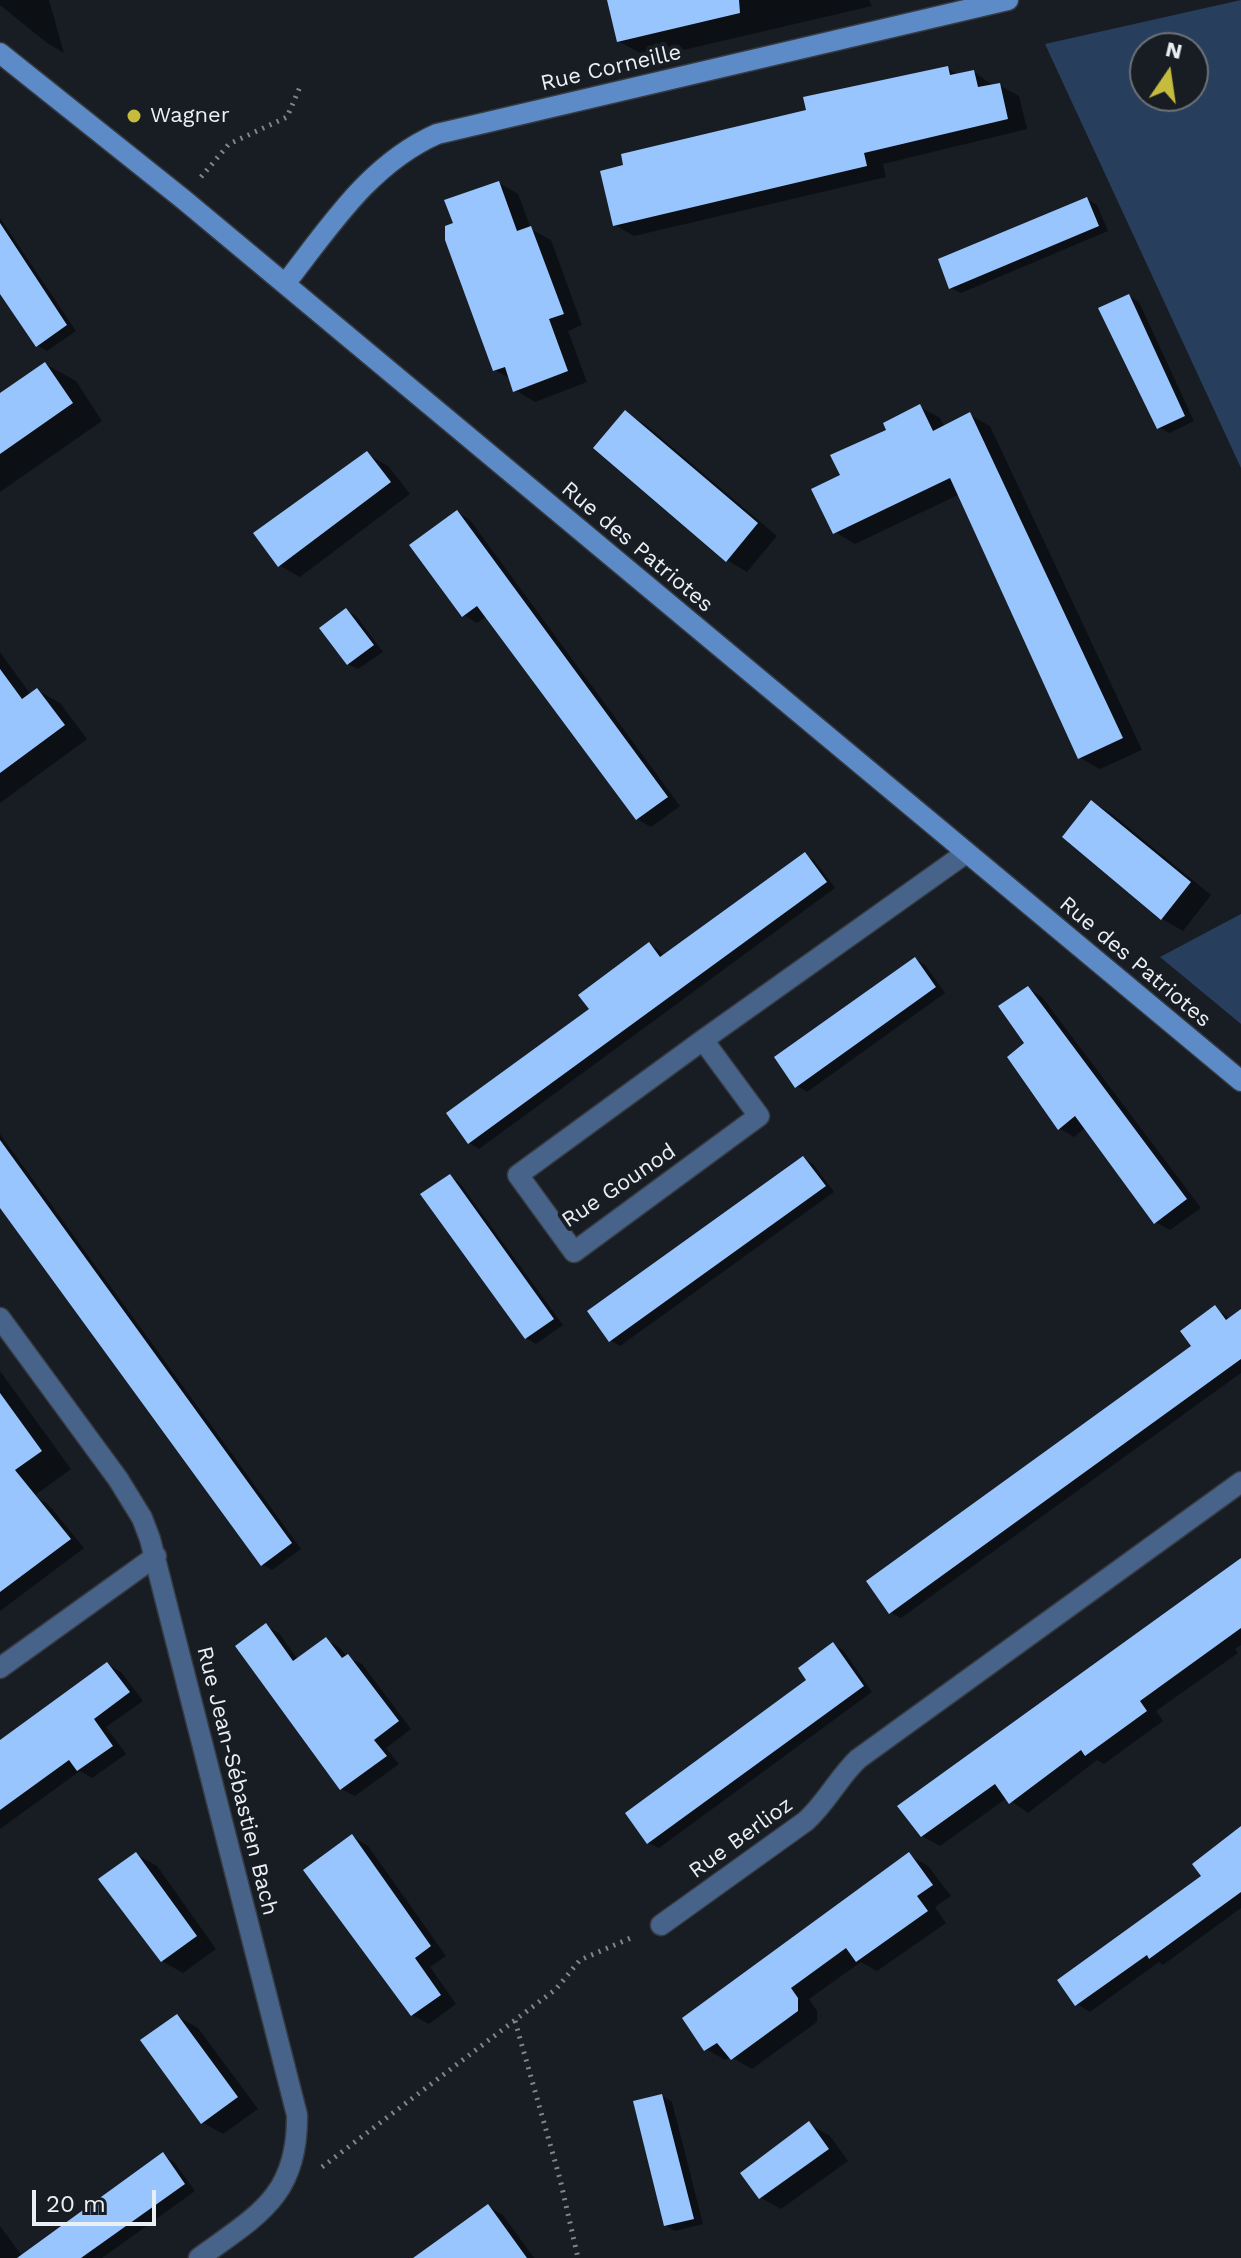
<!DOCTYPE html>
<meta charset="utf-8">
<style>
body{margin:0}
#map{position:relative;width:1241px;height:2258px;overflow:hidden;background:#181d24;font-family:"Work Sans",sans-serif}
canvas{display:block}
.north{position:absolute;left:1129px;top:32px;width:80px;height:80px;box-sizing:border-box;background:#181d24;border:2px solid #6c7177;border-radius:50%;rotate:13deg;font-size:22px;font-weight:700;line-height:32px;text-align:center;color:#ebeff4}
.north::after{content:'';display:block;margin:auto;width:28px;height:36px;background:#c5bc3d;clip-path:polygon(50% 0,100% 100%,50% 72%,0 100%)}
.scale{position:absolute;left:32px;top:2190px;width:124px;height:36px;box-sizing:border-box;border:4px solid #ebeff4;border-top:0;padding-left:10px;font-size:24px;line-height:28px;white-space:nowrap;color:#ebeff4;-webkit-text-stroke:6px #181d24;paint-order:stroke}
</style>
<div id="map">
<canvas width="1241" height="2258"></canvas>
<div class="north">N</div>
<div class="scale">20 m</div>
</div>
<script>
const context = document.querySelector('canvas').getContext('2d');
context.lineJoin = 'round';
function paint(path, color) { context.fillStyle = color; context.fill(path, 'evenodd'); }
function stroke(path, color, width, dash) { context.strokeStyle = color; context.lineWidth = width; context.lineCap = dash ? 'butt' : 'round'; context.setLineDash(dash || []); context.stroke(path); }
function label(font, color, halo, rows, align = 'center') {
  context.font = font + ' "Work Sans",sans-serif'; context.lineWidth = 8; context.setLineDash([]); context.textBaseline = 'middle'; context.strokeStyle = halo; context.fillStyle = color; for (const [text, x, y, turn = 0] of rows) {
    context.save(); context.translate(x, y); context.rotate((+turn || 0) * Math.PI / 180); context.textAlign = isNaN(turn) ? turn : align; if (halo) context.strokeText(text, 0, 0); context.fillText(text, 0, 0); context.restore();
  }
}
const green = new Path2D(`
 M 1241,0 L 1241,468 L 1045,44 ZM 1193,48 L 1193,96 L 1145,96 L 1145,48 Z
 M 1241,914 L 1241,1024 L 1160,957 Z`);
const shadow = new Path2D(`
 M 0,0 L 49,0 L 64,53 L 47,43 L 0,5 Z
 M 609,0 L 869,0 L 872,6 L 649,58 L 618,41 Z
 M 947,68 L 959,75 L 974,72 L 994,86 L 999,85 L 1019,96 L 1027,129 L 883,164 L 886,177 L 634,236 L 615,225 L 784,118 Z
 M 499,183 L 518,194 L 531,229 L 551,240 L 582,325 L 568,331 L 587,382 L 535,402 L 515,390 L 511,379 L 495,370 L 456,224 Z
 M 1087,199 L 1097,205 L 1108,231 L 961,293 L 951,288 Z
 M 0,218 L 76,331 L 47,351 L 37,345 L 0,290 Z
 M 1129,296 L 1139,302 L 1194,421 L 1169,433 L 1159,427 Z
 M 45,364 L 76,381 L 102,421 L 0,492 L 0,395 Z
 M 920,407 L 940,418 L 945,427 L 970,415 L 990,426 L 1142,750 L 1100,769 L 1080,758 L 960,494 L 855,544 L 835,532 L 843,476 L 889,431 Z
 M 625,413 L 646,425 L 777,536 L 747,572 L 727,560 Z
 M 367,454 L 388,466 L 410,494 L 300,577 L 279,565 Z
 M 457,512 L 470,520 L 680,806 L 651,827 L 637,819 L 487,616 L 477,623 L 464,615 Z
 M 346,610 L 356,616 L 383,652 L 358,669 L 348,664 Z
 M 0,652 L 31,695 L 37,690 L 60,703 L 87,739 L 0,803 Z
 M 1092,802 L 1112,814 L 1211,895 L 1183,931 L 1162,919 L 1064,837 Z
 M 805,855 L 814,860 L 835,888 L 479,1149 L 469,1143 L 649,944 L 659,950 L 664,957 Z
 M 915,959 L 925,965 L 945,993 L 807,1092 L 797,1086 Z
 M 1028,988 L 1042,997 L 1201,1208 L 1170,1230 L 1155,1222 L 1086,1127 L 1074,1137 L 1059,1128 L 1027,1044 Z
 M 0,1134 L 301,1549 L 272,1570 L 262,1564 L 0,1204 Z
 M 803,1158 L 813,1164 L 834,1192 L 620,1346 L 610,1340 Z
 M 450,1176 L 459,1182 L 563,1325 L 536,1344 L 526,1338 Z
 M 1215,1307 L 1230,1319 L 1241,1312 L 1241,1373 L 901,1618 L 890,1612 L 1194,1346 Z
 M 0,1371 L 71,1469 L 34,1496 L 48,1504 L 84,1548 L 0,1611 L 0,1520 L 35,1494 L 6,1477 L 0,1469 Z
 M 1241,1560 L 1241,1645 L 1235,1649 L 1238,1653 L 1156,1711 L 1163,1721 L 1104,1764 L 1097,1760 L 1028,1813 L 1007,1798 L 940,1846 L 922,1836 Z
 M 266,1626 L 279,1633 L 298,1660 L 326,1640 L 339,1647 L 347,1657 L 362,1664 L 411,1729 L 386,1748 L 399,1764 L 355,1796 L 341,1789 Z
 M 833,1645 L 843,1650 L 872,1692 L 659,1848 L 649,1843 L 628,1814 L 809,1680 Z
 M 107,1664 L 121,1672 L 143,1701 L 106,1727 L 126,1754 L 92,1778 L 80,1771 L 0,1829 L 0,1742 Z
 M 1241,1831 L 1241,1908 L 1163,1965 L 1159,1962 L 1090,2012 L 1077,2004 L 1203,1877 Z
 M 352,1836 L 368,1846 L 446,1956 L 430,1967 L 456,2004 L 429,2024 L 412,2015 Z
 M 136,1854 L 157,1866 L 216,1949 L 183,1973 L 162,1961 Z
 M 909,1855 L 928,1866 L 951,1896 L 935,1907 L 946,1923 L 877,1971 L 861,1962 L 809,1999 L 817,2011 L 817,2022 L 752,2069 L 731,2057 L 725,2060 L 706,2049 Z
 M 177,2016 L 198,2028 L 258,2109 L 223,2134 L 202,2122 Z
 M 662,2096 L 672,2102 L 703,2224 L 675,2231 L 665,2225 Z
 M 809,2124 L 830,2136 L 848,2161 L 781,2209 L 761,2198 Z
 M 163,2155 L 174,2162 L 195,2191 L 102,2258 L 0,2258 L 0,2226 L 22,2256 Z
 M 488,2206 L 503,2215 L 534,2258 L 416,2258 Z`);
const building = new Path2D(`
 M 607,0 L 739,0 L 740,13 L 617,42 Z
 M 948,66 L 950,75 L 974,70 L 978,87 L 1000,83 L 1008,119 L 864,153 L 867,166 L 613,226 L 600,171 L 623,165 L 621,154 L 806,110 L 803,97 Z
 M 499,181 L 517,231 L 531,226 L 564,314 L 549,319 L 568,371 L 513,392 L 505,367 L 493,371 L 445,240 L 445,226 L 453,223 L 444,200 Z
 M 1087,197 L 1099,226 L 949,289 L 938,259 Z
 M 0,223 L 67,325 L 36,347 L 0,294 Z
 M 1129,294 L 1185,416 L 1157,429 L 1098,308 Z
 M 45,362 L 73,403 L 0,454 L 0,393 Z
 M 920,404 L 933,431 L 970,412 L 1123,738 L 1078,759 L 950,478 L 833,534 L 811,489 L 840,475 L 830,455 L 886,430 L 883,423 Z
 M 625,410 L 758,523 L 726,562 L 593,448 Z
 M 367,451 L 391,482 L 278,567 L 253,533 Z
 M 457,510 L 668,797 L 636,820 L 477,606 L 462,617 L 409,545 Z
 M 346,608 L 374,645 L 347,665 L 319,628 Z
 M 0,669 L 22,699 L 37,688 L 65,725 L 0,773 Z
 M 1091,800 L 1191,882 L 1161,920 L 1062,837 Z
 M 805,852 L 827,882 L 468,1144 L 446,1113 L 589,1009 L 578,995 L 649,942 L 660,957 Z
 M 915,957 L 936,987 L 795,1088 L 774,1057 Z
 M 1028,986 L 1187,1199 L 1154,1224 L 1075,1116 L 1058,1130 L 1007,1057 L 1024,1043 L 998,1006 Z
 M 0,1140 L 292,1543 L 261,1566 L 0,1208 Z
 M 803,1156 L 826,1186 L 609,1342 L 587,1311 Z
 M 450,1174 L 554,1319 L 525,1339 L 420,1194 Z
 M 1215,1305 L 1226,1320 L 1241,1309 L 1241,1359 L 889,1614 L 866,1581 L 1191,1346 L 1180,1331 Z
 M 0,1393 L 42,1451 L 15,1470 L 71,1539 L 0,1592 Z
 M 1241,1558 L 1241,1628 L 1140,1701 L 1147,1711 L 1085,1756 L 1081,1750 L 1009,1804 L 995,1784 L 921,1837 L 897,1806 Z
 M 266,1623 L 293,1661 L 326,1637 L 342,1658 L 348,1654 L 399,1721 L 374,1740 L 387,1756 L 340,1790 L 235,1646 Z
 M 833,1642 L 864,1686 L 647,1844 L 625,1813 L 806,1680 L 798,1668 Z
 M 107,1662 L 130,1692 L 94,1719 L 113,1746 L 77,1771 L 69,1760 L 0,1810 L 0,1740 Z
 M 1241,1826 L 1241,1892 L 1149,1959 L 1147,1955 L 1075,2006 L 1057,1980 L 1201,1876 L 1192,1864 Z
 M 352,1834 L 431,1946 L 415,1958 L 441,1995 L 411,2016 L 303,1870 Z
 M 136,1852 L 197,1936 L 161,1962 L 98,1879 Z
 M 909,1852 L 933,1885 L 917,1896 L 928,1911 L 856,1962 L 846,1948 L 791,1988 L 798,1998 L 798,2011 L 731,2060 L 717,2043 L 704,2051 L 682,2018 Z
 M 177,2014 L 238,2097 L 201,2124 L 140,2040 Z
 M 662,2094 L 694,2219 L 664,2226 L 633,2101 Z
 M 809,2121 L 829,2149 L 759,2199 L 740,2173 Z
 M 163,2152 L 185,2184 L 81,2258 L 17,2258 Z
 M 488,2204 L 527,2258 L 413,2258 Z`);
const path = new Path2D(`
 M 201,177 L 229,144 L 287,117 L 300,87
 M 515,2021 L 560,2179 L 578,2258
 M 322,2167 L 556,1989 L 580,1960 L 633,1937`);
const street = new Path2D(`
 M 703,1040 L 759,1116 L 574,1252 L 518,1175 L 703,1040 L 966,853
 M 0,1318 L 118,1479 L 142,1518 L 150,1539 L 297,2115 C 298,2196 258,2215 199,2258
 M 0,1668 L 156,1556
 M 661,1925 L 806,1821 C 827,1802 838,1778 858,1759 L 1241,1482`);
const secondary = new Path2D(`
 M 0,53 L 183,199 L 1241,1081
 M 285,284 C 329,228 369,164 437,134 L 1008,0`);
const markers = [
 [134,116,8,"#c5bc3d"]
];
const streetNames = [
 ["Rue Corneille",611,68,-13],
 ["Rue des Patriotes",637,547,40],
 ["Rue des Patriotes",1135,962,40],
 ["Rue Gounod",619,1186,-34],
 ["Rue Jean-Sébastien Bach",237,1781,76],
 ["Rue Berlioz",741,1838,-36]
];
const poiNames = [
 ["Wagner",150,116]
];
paint(green, '#273e5c');
paint(shadow, '#0007');
paint(building, '#99c5fe');
stroke(street, '#363a41', 23);
stroke(secondary, '#363a41', 23);
stroke(path, '#81858b', 5, [2, 6]);
stroke(street, '#476389', 20);
stroke(secondary, '#5d8bc7', 20);
for (const [x, y, r, color] of markers) { const dot = new Path2D(); dot.arc(x, y, r, 0, 2 * Math.PI); context.fillStyle = color; context.fill(dot); stroke(dot, '#181d24', 3); }
label('22px', '#ebeff4', '#181d24', streetNames);
label('22px', '#ebeff4', '#181d24', poiNames, 'left');
</script>
